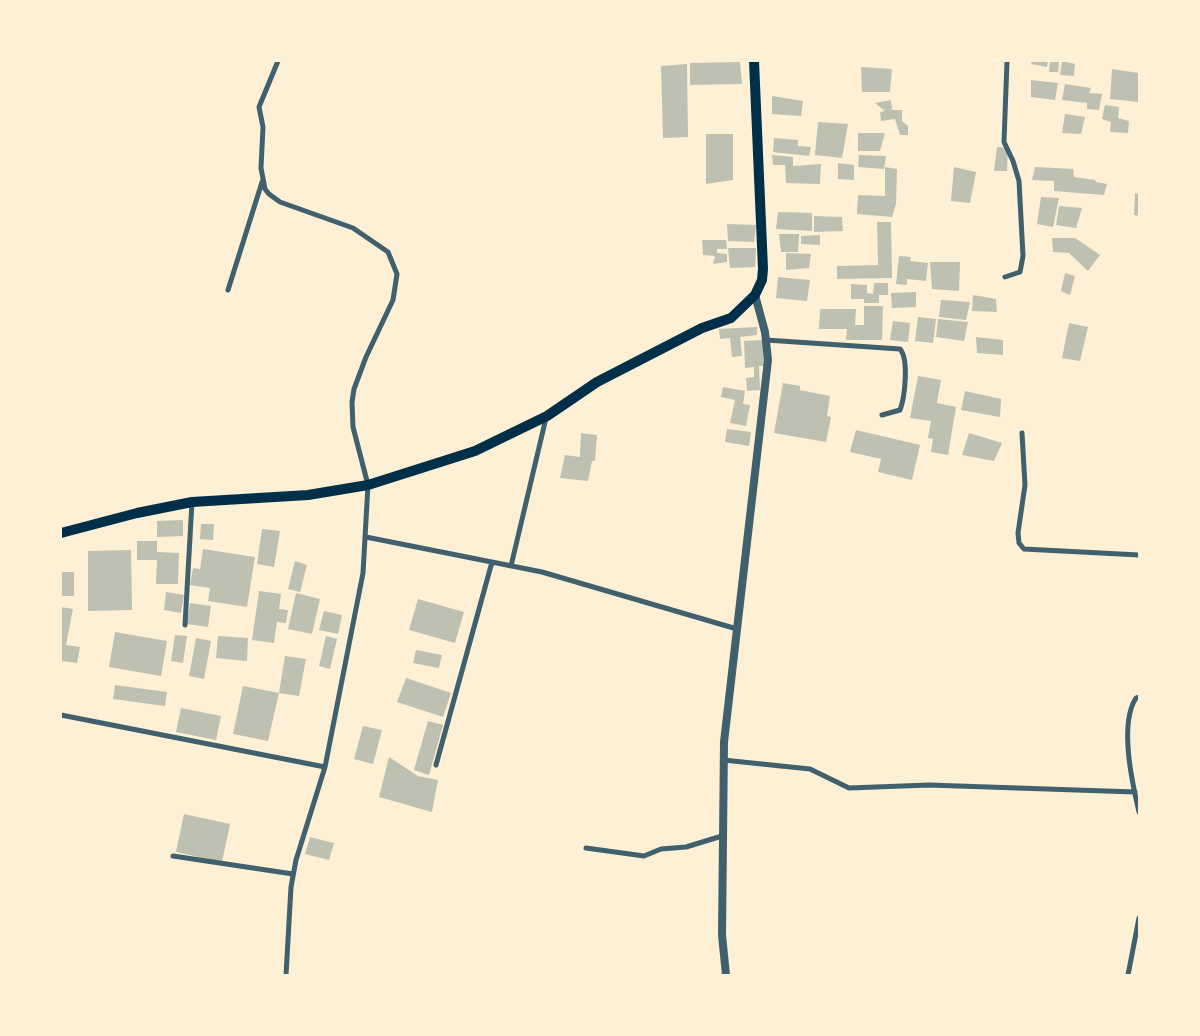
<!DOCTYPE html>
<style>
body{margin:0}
#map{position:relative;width:1200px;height:1036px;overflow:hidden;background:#fdf0d5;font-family:"Public Sans",sans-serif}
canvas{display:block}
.frame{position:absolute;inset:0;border:62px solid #fdf0d5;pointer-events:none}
</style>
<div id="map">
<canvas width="1200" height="1036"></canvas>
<div class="frame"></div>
</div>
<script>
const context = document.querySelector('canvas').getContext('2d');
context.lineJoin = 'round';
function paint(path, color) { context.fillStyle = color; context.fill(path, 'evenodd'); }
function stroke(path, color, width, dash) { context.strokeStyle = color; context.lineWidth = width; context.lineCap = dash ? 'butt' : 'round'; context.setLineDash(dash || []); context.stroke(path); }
const building = new Path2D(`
 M 1032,61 L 1048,61 L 1047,67 L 1031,64 Z
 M 1050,61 L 1059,62 L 1058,72 L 1049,72 Z
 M 1062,61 L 1075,64 L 1074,76 L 1060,75 Z
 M 740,62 L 742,84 L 690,85 L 690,63 Z
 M 687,64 L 688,137 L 663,138 L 661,66 Z
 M 861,67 L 892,69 L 890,92 L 862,92 Z
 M 1112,69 L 1139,73 L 1138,102 L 1110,99 Z
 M 1031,80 L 1058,83 L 1055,100 L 1031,97 Z
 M 1065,84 L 1091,88 L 1089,93 L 1102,94 L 1099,110 L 1087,109 L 1087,103 L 1062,100 Z
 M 772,96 L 803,101 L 801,116 L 772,114 Z
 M 891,100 L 892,110 L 902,110 L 902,121 L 908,126 L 908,135 L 900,135 L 895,119 L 881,121 L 880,112 L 885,111 L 875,103 Z
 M 1105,105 L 1119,107 L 1118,118 L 1129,121 L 1128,133 L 1110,132 L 1111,122 L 1102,119 Z
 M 1065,114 L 1085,117 L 1081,134 L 1062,133 Z
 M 818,122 L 848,124 L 842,158 L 815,155 Z
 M 858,133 L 885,133 L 880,151 L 858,151 Z
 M 706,134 L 733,134 L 733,180 L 706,184 Z
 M 774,138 L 798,140 L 798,146 L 811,147 L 809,156 L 773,152 Z
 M 997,147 L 1008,148 L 1007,171 L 994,171 Z
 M 772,155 L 793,157 L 793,166 L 821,164 L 820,184 L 786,183 L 785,165 L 773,165 Z
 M 859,155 L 886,156 L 884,169 L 858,167 Z
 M 838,163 L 854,165 L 854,180 L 838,179 Z
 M 885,167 L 897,169 L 896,204 L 892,217 L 857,214 L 858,195 L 885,196 Z
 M 954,167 L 976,172 L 970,203 L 951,201 Z
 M 1035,167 L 1073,169 L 1074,177 L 1095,180 L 1096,182 L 1107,184 L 1104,195 L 1054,191 L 1054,181 L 1032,180 Z
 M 1135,193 L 1139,194 L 1139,216 L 1134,215 Z
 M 1041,197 L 1059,198 L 1053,227 L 1037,224 Z
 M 1059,206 L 1082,208 L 1076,228 L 1056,225 Z
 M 778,212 L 812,213 L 812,231 L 776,229 Z
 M 814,216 L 842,217 L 843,231 L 814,232 Z
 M 877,222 L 891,222 L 892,278 L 837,279 L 837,266 L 878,265 Z
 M 727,224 L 756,225 L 754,242 L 728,241 Z
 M 779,234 L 799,234 L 798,252 L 781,252 Z
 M 820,235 L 820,245 L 801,244 L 801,236 Z
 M 1052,238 L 1075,238 L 1100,255 L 1088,271 L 1069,253 L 1053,252 Z
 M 702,240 L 726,240 L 727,249 L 717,249 L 717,253 L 727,254 L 727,262 L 713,264 L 715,256 L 703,255 Z
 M 728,248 L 756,248 L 755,267 L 730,268 Z
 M 786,253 L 811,254 L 809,268 L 786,270 Z
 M 899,256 L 911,257 L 910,261 L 928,263 L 926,281 L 907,279 L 907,285 L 896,284 Z
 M 930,262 L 960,262 L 959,291 L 932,289 Z
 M 1065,273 L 1075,276 L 1070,295 L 1061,291 Z
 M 778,277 L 810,280 L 807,301 L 776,298 Z
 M 874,283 L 888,283 L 888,295 L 879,295 L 879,303 L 864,303 L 864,299 L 851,299 L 851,284 L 867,285 L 867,293 L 873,294 Z
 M 916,292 L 916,307 L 892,308 L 891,293 Z
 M 973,295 L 996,299 L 997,312 L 972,311 Z
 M 941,300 L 970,302 L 966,320 L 939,317 Z
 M 864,306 L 883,306 L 882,340 L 846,340 L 847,329 L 819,329 L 820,309 L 856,309 L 855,325 L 864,325 Z
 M 918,317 L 936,319 L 933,343 L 915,341 Z
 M 938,319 L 968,322 L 964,341 L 936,337 Z
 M 893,321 L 910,323 L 908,342 L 890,340 Z
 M 1069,323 L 1088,327 L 1080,361 L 1062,358 Z
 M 757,327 L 757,335 L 740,337 L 742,356 L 732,357 L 730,338 L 720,339 L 719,329 Z
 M 976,337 L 1003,340 L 1003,355 L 977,353 Z
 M 764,340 L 764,366 L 759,366 L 760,390 L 747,391 L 746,378 L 754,377 L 754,367 L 745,368 L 744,341 Z
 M 918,376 L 941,380 L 937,403 L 956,407 L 948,455 L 931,452 L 933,439 L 928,438 L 931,421 L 910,418 Z
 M 783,383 L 800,386 L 800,390 L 830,396 L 827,416 L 831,417 L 826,442 L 774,433 Z
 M 723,387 L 745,391 L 743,404 L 750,405 L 746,426 L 730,423 L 735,400 L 721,397 Z
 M 965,391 L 1001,399 L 1000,417 L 961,410 Z
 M 727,429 L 751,432 L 749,446 L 725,442 Z
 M 856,430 L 920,445 L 912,480 L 878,472 L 881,459 L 850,452 Z
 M 581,433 L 597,435 L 595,461 L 592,461 L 588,481 L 560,478 L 565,455 L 580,457 Z
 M 969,433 L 1002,443 L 994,461 L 962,455 Z
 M 183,520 L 183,536 L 157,537 L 157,521 Z
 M 201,524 L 214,524 L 213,540 L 200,539 Z
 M 262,529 L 280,531 L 274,567 L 257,564 Z
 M 137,541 L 157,541 L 157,552 L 179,553 L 178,584 L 156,584 L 157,560 L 137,560 Z
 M 203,549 L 255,557 L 247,607 L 208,601 L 210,588 L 190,585 L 193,568 L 200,569 Z
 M 131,550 L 132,610 L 88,611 L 88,551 Z
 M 295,561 L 307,565 L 300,592 L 288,589 Z
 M 61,572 L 74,572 L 74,596 L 61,596 Z
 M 259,591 L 281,594 L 279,609 L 288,610 L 286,623 L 277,622 L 274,643 L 252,640 Z
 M 166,592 L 184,595 L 181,613 L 164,610 Z
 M 296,593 L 320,599 L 312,634 L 288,629 Z
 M 418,599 L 464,612 L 455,643 L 409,630 Z
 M 190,603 L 211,606 L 208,627 L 187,624 Z
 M 61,607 L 73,609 L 66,645 L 80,647 L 77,663 L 63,661 L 61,664 Z
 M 324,611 L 342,615 L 338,634 L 319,630 Z
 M 115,632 L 167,641 L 161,676 L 109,667 Z
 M 175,635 L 187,636 L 183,663 L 171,661 Z
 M 218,636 L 248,638 L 247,661 L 216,658 Z
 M 326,636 L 337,639 L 330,669 L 319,666 Z
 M 196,638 L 211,641 L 204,679 L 189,676 Z
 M 416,650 L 442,655 L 439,668 L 413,663 Z
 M 285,656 L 306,659 L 299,696 L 279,693 Z
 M 406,678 L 451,693 L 443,717 L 397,702 Z
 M 115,685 L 167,692 L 165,706 L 113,699 Z
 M 243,686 L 279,693 L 268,741 L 233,734 Z
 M 181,708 L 221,716 L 216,740 L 176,732 Z
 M 428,721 L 443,725 L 429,775 L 414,770 Z
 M 363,726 L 382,730 L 373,764 L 354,759 Z
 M 389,757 L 418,776 L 438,780 L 432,812 L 379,797 Z
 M 184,814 L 230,824 L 222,862 L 176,852 Z
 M 310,837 L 334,843 L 329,860 L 305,854 Z`);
const minor = new Path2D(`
 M 278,61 L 259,107 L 263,127 L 261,168 L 265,189 L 269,194 L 280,202 L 353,228 L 388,252 L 397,274 L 393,300 L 366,357 L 354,389 L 352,402 L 353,427 L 368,485 L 363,573 L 325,767 L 296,860 L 291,887 L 286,975
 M 1005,277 L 1020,272 L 1023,256 L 1019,181 L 1013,161 L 1004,142 L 1007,61
 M 228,290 L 263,179
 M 766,340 L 900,349 C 909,359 905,397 900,410 L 882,415
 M 1022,433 L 1025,485 L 1018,533 L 1019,543 L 1024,549 L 1139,555
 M 366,537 L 542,572 L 737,629
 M 511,566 L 546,418
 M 185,625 L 192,502
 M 1139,697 L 1136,698 C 1119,724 1132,782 1139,812
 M 61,715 L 325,767
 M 723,760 L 810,769 L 849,788 L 929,785 L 1135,792
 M 436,765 L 492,562
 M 586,848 L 644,856 L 661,849 L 686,847 L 722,836
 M 173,856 L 293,874
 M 1128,975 L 1139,918`);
const tertiary = new Path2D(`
 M 726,975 L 722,935 L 724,742 L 768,360 L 765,332 L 755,295`);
const primary = new Path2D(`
 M 61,533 L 137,513 L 192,502 L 308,495 L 368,485 L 475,451 L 547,416 L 597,382 L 702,328 L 731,318 L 755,295 L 762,280 L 763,269 L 754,61`);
paint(building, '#bec0b2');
stroke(minor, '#3f606c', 5);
stroke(tertiary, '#3f606c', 8);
stroke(primary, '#003049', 10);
</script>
